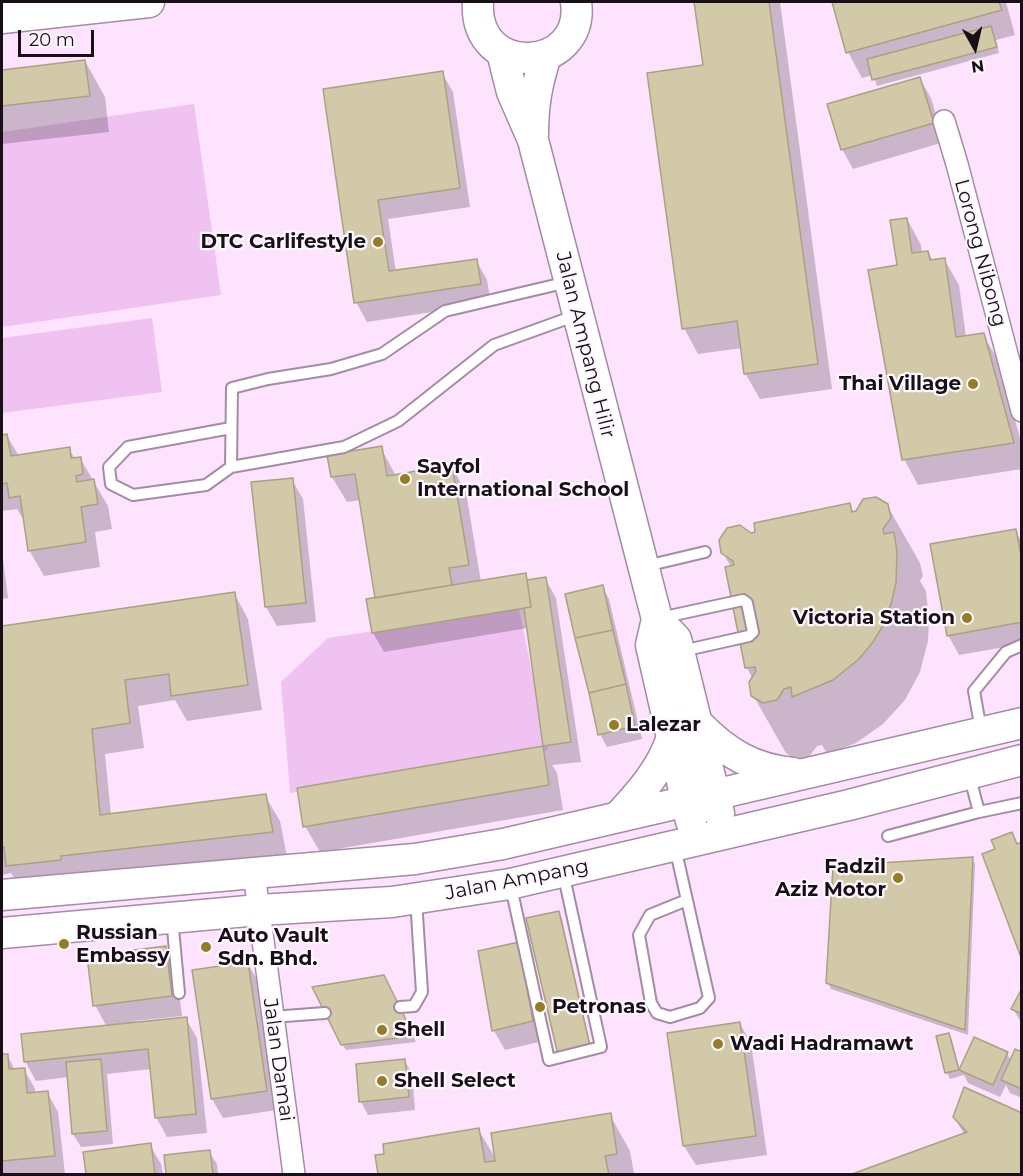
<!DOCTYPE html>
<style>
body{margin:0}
#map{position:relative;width:1023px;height:1176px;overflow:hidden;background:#fde3fe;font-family:Montserrat,sans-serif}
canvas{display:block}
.frame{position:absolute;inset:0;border:3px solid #180f18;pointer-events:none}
.north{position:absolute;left:945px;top:18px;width:60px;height:60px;-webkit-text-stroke:4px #fdf8fd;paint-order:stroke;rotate:172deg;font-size:16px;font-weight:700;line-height:24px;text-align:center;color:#180f18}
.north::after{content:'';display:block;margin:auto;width:21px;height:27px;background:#180f18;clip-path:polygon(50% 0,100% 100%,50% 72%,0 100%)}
.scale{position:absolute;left:18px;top:30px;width:76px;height:27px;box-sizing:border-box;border:3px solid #180f18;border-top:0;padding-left:8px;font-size:18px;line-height:21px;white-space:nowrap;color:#180f18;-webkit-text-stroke:4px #fdf8fd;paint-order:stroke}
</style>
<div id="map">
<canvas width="1023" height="1176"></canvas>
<div class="frame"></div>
<div class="north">N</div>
<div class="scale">20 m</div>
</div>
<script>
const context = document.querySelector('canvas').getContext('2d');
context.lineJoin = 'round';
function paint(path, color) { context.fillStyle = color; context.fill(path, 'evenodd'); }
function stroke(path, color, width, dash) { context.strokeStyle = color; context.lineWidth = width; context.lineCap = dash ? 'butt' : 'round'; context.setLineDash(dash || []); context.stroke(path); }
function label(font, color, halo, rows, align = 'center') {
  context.font = font + ' Montserrat,sans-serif'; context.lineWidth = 4.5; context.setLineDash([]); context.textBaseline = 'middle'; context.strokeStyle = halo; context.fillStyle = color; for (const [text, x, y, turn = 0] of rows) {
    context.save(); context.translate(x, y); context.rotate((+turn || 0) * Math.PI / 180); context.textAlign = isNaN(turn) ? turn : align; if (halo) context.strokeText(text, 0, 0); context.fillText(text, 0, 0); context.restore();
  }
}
const green = new Path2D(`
 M 194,104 L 221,295 L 2,327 L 2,132 Z
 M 152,318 L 162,392 L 2,413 L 2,338 Z
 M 519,609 L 548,750 L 290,793 L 281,682 L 328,638 Z`);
const shadow = new Path2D(`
 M 696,2 L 780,2 L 832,389 L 760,399 L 745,373 L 742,348 L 698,354 L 684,328 L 705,66 Z
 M 834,2 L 1006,2 L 1015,35 L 996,40 L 999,53 L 877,86 L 873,75 L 862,78 L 848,52 Z
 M 85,61 L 105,97 L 109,132 L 2,144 L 2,71 Z
 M 442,73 L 453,92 L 470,207 L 388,219 L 396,272 L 476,260 L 487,280 L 491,303 L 367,322 L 356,302 L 325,90 Z
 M 920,79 L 931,98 L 944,142 L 853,169 L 842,149 Z
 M 907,219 L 921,245 L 922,253 L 928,252 L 933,261 L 944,259 L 959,285 L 966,337 L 983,335 L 998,360 L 1022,445 L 1022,469 L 918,485 L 904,459 L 898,267 Z
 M 7,436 L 19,456 L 69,449 L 75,459 L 80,458 L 108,506 L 112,529 L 95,532 L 100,567 L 44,576 L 29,550 L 25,522 L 17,509 L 2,511 L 2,437 Z
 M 381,448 L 396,476 L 452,467 L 466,492 L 481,582 L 525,575 L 529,581 L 545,578 L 556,598 L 581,762 L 552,765 L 557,773 L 563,810 L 320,852 L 305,826 L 298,789 L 544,747 L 528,628 L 384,652 L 373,633 L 377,599 L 361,500 L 347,502 L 332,477 L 329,456 Z
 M 292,480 L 303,499 L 316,622 L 277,626 L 266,607 Z
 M 849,504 L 854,513 L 887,505 L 920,563 L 923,576 L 920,581 L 926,591 L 929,620 L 928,641 L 920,672 L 905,700 L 883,724 L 856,743 L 827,754 L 822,745 L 817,746 L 809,757 L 797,760 L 786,753 L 753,695 L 753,679 L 747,668 L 727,568 L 731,567 L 723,553 L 751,534 Z
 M 1015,531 L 1022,542 L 1022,644 L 959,655 L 948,635 Z
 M 2,552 L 8,598 L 2,599 Z
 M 602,587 L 609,599 L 642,739 L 607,747 L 600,734 Z
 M 234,593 L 248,619 L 262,710 L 187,721 L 175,700 L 138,706 L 144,748 L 105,754 L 111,815 L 265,796 L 280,821 L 287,857 L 22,891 L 11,873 L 2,875 L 2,628 Z
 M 972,858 L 975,864 L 968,1035 L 831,989 L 828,983 Z
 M 559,913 L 562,919 L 592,1052 L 563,1060 Z
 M 518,944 L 543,1041 L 505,1050 L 494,1031 L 480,952 Z
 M 165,948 L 176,967 L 182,1016 L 135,1021 L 136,1024 L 186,1019 L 197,1038 L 207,1133 L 167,1137 L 156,1117 L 151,1069 L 107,1074 L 113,1144 L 81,1147 L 73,1134 L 69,1077 L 36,1081 L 25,1061 L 107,1027 L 95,1005 Z
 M 248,964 L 259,983 L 277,1110 L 223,1118 L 212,1099 Z
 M 387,982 L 416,1042 L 346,1050 L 342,1044 Z
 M 1022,992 L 1022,1024 L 1013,1009 Z
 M 740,1024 L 751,1043 L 767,1155 L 696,1165 L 684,1146 L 669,1034 Z
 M 949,1034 L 952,1040 L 960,1071 L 975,1039 L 1007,1053 L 1011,1061 L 1022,1053 L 1022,1098 L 1010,1093 L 1006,1085 L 1000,1097 L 968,1083 L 964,1075 L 950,1079 L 947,1073 Z
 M 7,1055 L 15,1070 L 24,1069 L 35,1089 L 35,1094 L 47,1092 L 58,1112 L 65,1174 L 2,1174 L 2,1056 Z
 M 404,1060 L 412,1073 L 415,1110 L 368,1115 L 361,1102 L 357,1065 Z
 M 1022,1114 L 1022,1174 L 856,1174 L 964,1134 L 954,1117 Z
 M 610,1115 L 630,1151 L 634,1174 L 380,1174 L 377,1157 L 478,1129 L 497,1161 Z
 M 150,1145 L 161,1164 L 163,1174 L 87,1174 L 85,1154 Z
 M 209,1152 L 217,1164 L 218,1174 L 168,1174 L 166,1156 Z`);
const building = new Path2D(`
 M 694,2 L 769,2 L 818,364 L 744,374 L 737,321 L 682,329 L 647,73 L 703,65 Z
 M 832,2 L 999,2 L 1002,10 L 846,53 Z
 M 991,26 L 997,47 L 872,80 L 867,59 Z
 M 85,60 L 90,96 L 2,106 L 2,70 Z
 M 443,71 L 460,188 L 378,200 L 389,271 L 477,259 L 481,284 L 354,303 L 323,89 Z
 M 920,77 L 934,123 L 841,150 L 827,104 Z
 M 907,218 L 912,253 L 928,251 L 930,260 L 945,258 L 956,337 L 984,333 L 1014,443 L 902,460 L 868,270 L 897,265 L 890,220 Z
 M 7,434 L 11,456 L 70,447 L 71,458 L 81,457 L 83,474 L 76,476 L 77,482 L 94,479 L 98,504 L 81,507 L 86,542 L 28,551 L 20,496 L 9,498 L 7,483 L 2,484 L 2,435 Z
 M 382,446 L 387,476 L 452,465 L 469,565 L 449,568 L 452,585 L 375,598 L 355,474 L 331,477 L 327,455 Z
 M 293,478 L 306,603 L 265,607 L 251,482 Z
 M 876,497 L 888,504 L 891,518 L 883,529 L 884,534 L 894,532 L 897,552 L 896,583 L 891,604 L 884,624 L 873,642 L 859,659 L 833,680 L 792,697 L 791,687 L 784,689 L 777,700 L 763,703 L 751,696 L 749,682 L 756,671 L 755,667 L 745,668 L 725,567 L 734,565 L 733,561 L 721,553 L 719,540 L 727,528 L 740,525 L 751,533 L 755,532 L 754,523 L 850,503 L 852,512 L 856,511 L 863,499 Z
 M 1016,529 L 1022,561 L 1022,622 L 947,636 L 930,544 Z
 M 526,573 L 531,607 L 372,633 L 366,599 Z
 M 546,577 L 571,742 L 543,746 L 524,608 L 531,607 L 527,580 Z
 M 603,585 L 613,630 L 575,638 L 565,594 Z
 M 235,592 L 248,685 L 171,696 L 169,674 L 125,680 L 130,723 L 92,729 L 100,815 L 266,794 L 273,832 L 61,856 L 61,860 L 6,866 L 4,847 L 2,847 L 2,626 Z
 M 613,630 L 626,684 L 589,693 L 575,638 Z
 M 626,684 L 635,726 L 598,735 L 589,693 Z
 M 543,746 L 549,785 L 303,827 L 297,788 Z
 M 1012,832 L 1017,844 L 1022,842 L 1022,960 L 982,854 L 995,849 L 991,840 Z
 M 973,857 L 965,1030 L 826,983 L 833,866 Z
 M 559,911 L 590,1046 L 558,1055 L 526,918 Z
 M 519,942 L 533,1021 L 492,1031 L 478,951 Z
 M 166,946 L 172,996 L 93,1006 L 87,956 Z
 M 248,962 L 267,1091 L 211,1099 L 192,970 Z
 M 384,975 L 414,1036 L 341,1045 L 312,987 Z
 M 1022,988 L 1022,1014 L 1011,1009 Z
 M 187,1017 L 196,1114 L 155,1118 L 148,1049 L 24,1062 L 21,1034 Z
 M 740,1022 L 756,1136 L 683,1146 L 667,1033 Z
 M 949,1033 L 959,1070 L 945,1073 L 936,1036 Z
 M 974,1037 L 1008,1052 L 993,1085 L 959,1070 Z
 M 1015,1049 L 1022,1052 L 1022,1089 L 1001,1080 Z
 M 2,1054 L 8,1054 L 9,1069 L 25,1068 L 27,1093 L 48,1091 L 55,1156 L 2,1161 Z
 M 101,1059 L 107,1131 L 72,1134 L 66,1062 Z
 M 405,1059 L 409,1097 L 359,1102 L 356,1064 Z
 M 964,1087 L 1022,1113 L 1022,1174 L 852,1174 L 967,1132 L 953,1117 Z
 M 611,1113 L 617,1154 L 605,1156 L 609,1174 L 378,1174 L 375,1155 L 384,1154 L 383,1144 L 479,1128 L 485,1162 L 495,1161 L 491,1133 Z
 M 151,1143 L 155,1174 L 86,1174 L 83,1152 Z
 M 210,1150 L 213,1174 L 166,1174 L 164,1155 Z`);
const lane = new Path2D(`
 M 231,428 L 128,447 L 109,467 L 111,484 L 133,495 L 206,485 L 231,467 L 344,447 L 398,421 L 494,345 L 577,315
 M 231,467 L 232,388 L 268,379 L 331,369 L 382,354 L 445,311 L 568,282
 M 646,566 L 705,552
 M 660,618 L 743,600 L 747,603 L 753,632 L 749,636 L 682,651
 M 981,730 L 974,691 L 1006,652 L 1022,645
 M 969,774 L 979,812
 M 888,836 L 979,812 L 1022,803
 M 675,847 L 709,998 L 700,1008 L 670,1017 L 657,1013 L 651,1003 L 639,935 L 650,915 L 687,900
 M 511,887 L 549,1060 L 601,1047 L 563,872
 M 172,918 L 179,993
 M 400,1007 L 414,1006 L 422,992 L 416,899
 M 272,1017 L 325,1013`);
const street = new Path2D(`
 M 944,121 L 957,164 L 1022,411
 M 254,873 L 294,1174`);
const secondary = new Path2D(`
 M 478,2 C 473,80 586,73 576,2
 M 2,18 L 149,2
 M 502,52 L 512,92 L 533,140 L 657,619 L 651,645 L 691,821
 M 533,134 C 533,104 537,84 546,55
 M 657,619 L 676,639 L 719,813
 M 698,724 C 726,753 753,769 793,773
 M 618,817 C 640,793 662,769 672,737
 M 2,895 L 415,859 L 503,844 L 1022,723
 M 2,933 L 259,910 L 392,902 L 510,884 L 849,805 L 1022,760`);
const markers = [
 [378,242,6,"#947d24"],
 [973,384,6,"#947d24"],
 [405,479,6,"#947d24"],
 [967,618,6,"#947d24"],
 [614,725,6,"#947d24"],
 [898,878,6,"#947d24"],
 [64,944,6,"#947d24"],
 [206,947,6,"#947d24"],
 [540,1007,6,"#947d24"],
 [382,1030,6,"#947d24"],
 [718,1044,6,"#947d24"],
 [382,1081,6,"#947d24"]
];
const poiNames = [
 ["DTC Carlifestyle",366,242,"right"],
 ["Thai Village",961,384,"right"],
 ["Sayfol",417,467],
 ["International School",417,490],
 ["Victoria Station",955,618,"right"],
 ["Lalezar",626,725],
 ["Fadzil",886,867,"right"],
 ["Aziz Motor",886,890,"right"],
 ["Russian",76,933],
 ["Embassy",76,956],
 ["Auto Vault",218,936],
 ["Sdn. Bhd.",218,959],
 ["Petronas",552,1007],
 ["Shell",394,1030],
 ["Wadi Hadramawt",730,1044],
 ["Shell Select",394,1081]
];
const streetNames = [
 ["Lorong Nibong",980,253,75],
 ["Jalan Ampang Hilir",585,345,76],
 ["Jalan Ampang",517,880,-11],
 ["Jalan Damai",278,1060,82]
];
paint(green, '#f0c2f2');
paint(shadow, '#0003');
paint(building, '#d2c9a8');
stroke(building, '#aaa181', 1.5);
stroke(lane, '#a48ca5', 14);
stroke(street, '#a48ca5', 24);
stroke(secondary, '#a48ca5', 33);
stroke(lane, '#fff', 10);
stroke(street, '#fff', 21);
stroke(secondary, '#fff', 30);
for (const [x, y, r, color] of markers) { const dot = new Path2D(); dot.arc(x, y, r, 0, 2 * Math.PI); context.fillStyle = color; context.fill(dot); stroke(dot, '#fdf8fd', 2); }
label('bold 20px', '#180f18', '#fdf8fd', poiNames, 'left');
label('20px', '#180f18', '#fdf8fd', streetNames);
</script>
